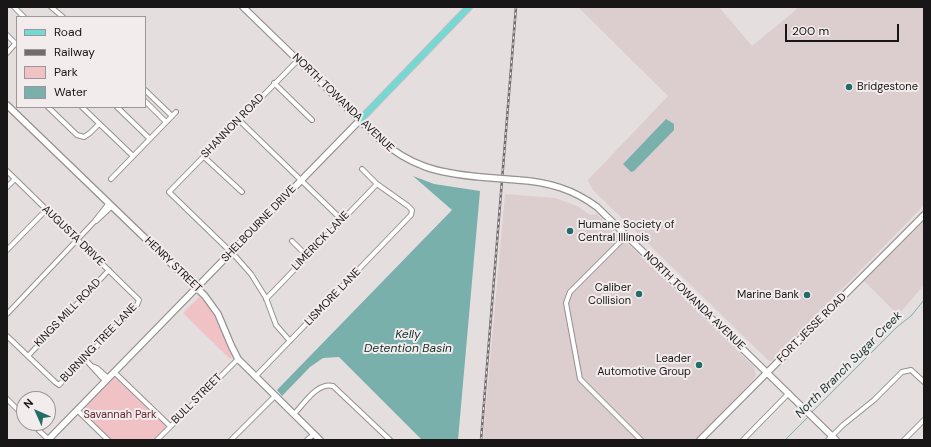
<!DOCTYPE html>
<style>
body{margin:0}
#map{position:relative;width:931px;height:447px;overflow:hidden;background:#e5dedf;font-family:"DM Sans",sans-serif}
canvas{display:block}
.frame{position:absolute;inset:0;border:8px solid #191617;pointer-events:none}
.legend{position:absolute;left:16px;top:16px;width:130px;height:92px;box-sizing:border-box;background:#f2ecec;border:1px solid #9b9697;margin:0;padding:5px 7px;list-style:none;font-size:12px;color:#191617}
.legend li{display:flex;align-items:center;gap:8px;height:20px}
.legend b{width:20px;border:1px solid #9b9697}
.north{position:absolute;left:16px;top:391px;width:40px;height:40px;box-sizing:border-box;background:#f2ecec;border:1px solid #9b9697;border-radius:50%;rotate:315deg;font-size:11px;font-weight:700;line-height:16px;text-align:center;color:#191617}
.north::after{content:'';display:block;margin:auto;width:14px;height:18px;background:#226d68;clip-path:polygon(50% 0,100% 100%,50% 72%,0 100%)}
.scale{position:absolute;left:785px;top:24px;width:114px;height:18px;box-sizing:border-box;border:2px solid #191617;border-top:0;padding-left:5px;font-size:12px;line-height:14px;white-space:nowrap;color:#191617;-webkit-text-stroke:3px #f2ecec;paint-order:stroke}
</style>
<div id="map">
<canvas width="931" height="447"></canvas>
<div class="frame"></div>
<ul class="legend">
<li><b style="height:5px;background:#74d9d4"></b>Road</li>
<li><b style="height:5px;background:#716c6d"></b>Railway</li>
<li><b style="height:11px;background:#f0c1c5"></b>Park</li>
<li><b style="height:11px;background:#79b0ab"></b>Water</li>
</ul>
<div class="north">N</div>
<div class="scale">200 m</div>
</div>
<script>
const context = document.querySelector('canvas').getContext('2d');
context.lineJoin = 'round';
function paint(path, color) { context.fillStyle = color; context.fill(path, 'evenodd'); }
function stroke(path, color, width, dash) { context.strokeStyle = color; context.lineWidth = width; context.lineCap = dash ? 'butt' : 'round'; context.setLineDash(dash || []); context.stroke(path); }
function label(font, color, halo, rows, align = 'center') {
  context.font = font + ' "DM Sans",sans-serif'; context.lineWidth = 4; context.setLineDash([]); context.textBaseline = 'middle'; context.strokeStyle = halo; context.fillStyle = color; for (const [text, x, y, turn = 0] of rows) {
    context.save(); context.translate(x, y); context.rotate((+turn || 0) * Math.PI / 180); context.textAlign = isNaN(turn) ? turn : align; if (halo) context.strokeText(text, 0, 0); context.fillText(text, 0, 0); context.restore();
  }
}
const built = new Path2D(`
 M 578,7 L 719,7 L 752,46 L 797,9 L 796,7 L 924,7 L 924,205 L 772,361 L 769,361 L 593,190 L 589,183 L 588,180 L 668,96 Z
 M 505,194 L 555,198 L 577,206 L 590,215 L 597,214 L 754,367 L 756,375 L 752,381 L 696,440 L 483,440 Z
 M 924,221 L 924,285 L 898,315 L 864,281 Z`);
const green = new Path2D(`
 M 199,297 L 211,308 L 232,356 L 230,359 L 183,313 Z
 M 116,378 L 165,425 L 166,429 L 154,440 L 112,440 L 84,413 L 85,408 L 113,379 Z`);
const water = new Path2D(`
 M 666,119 L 674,124 L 674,130 L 634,171 L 631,172 L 623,164 L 625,162 Z
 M 413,176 L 434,184 L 480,191 L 458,440 L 422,440 L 339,357 L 323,358 L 310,367 L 282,396 L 277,390 L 452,210 Z`);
const stream = new Path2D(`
 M 811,413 L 897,327 L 911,316 L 924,300
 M 785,440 L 808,417`);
const street = new Path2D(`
 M 14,7 L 24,17
 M 51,7 L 63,17
 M 7,35 L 17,45
 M 7,53 L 15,44
 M 274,83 L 312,120
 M 145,90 L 172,116
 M 145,101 L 166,122
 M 48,107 L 77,135 L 84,137 L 90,133 L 99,124
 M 82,107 L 133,156
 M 117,107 L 150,139
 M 239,120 L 342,220
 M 203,156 L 242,192
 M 7,171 L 139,300 L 137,305 L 59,385 L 55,382 L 7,336
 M 111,179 L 176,112
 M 7,187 L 15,179
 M 96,221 L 112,206
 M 627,235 L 570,292 L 566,303 L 580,379 L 641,440
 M 292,241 L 307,256
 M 7,250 L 46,210
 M 266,299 L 377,184
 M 7,314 L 94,222 L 109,203
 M 290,341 L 276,325 L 266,298 L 251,274 L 236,257 L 169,192 L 298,60
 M 28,356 L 109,270
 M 85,359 L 105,381
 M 92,366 L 97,368 L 108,378
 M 114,372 L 170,426
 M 255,377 L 411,215 L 412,210 L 408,206 L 377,184 L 362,169
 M 7,399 L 24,416
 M 77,410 L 108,440
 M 294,414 C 304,404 317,382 333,386 L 390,440
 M 31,423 L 48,439
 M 157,440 L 238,359
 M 231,440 L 275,396
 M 307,440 L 314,434
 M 743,440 L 789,393
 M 828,440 L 843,425 L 874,400 L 902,372 L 911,370 L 924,382
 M 904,440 L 924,420`);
const secondary = new Path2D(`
 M 243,7 L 378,138 C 411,167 438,173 480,177
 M 7,105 L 205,296 L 218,314 L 231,345 L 238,359 L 320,440
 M 518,180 C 548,182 573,189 597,207 L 836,440
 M 48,440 L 360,120
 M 700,440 L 924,215`);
const primary = new Path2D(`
 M 360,120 L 469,7`);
const rail = new Path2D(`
 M 481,440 L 516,7`);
const secondaryBridge = new Path2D(`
 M 480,177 L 518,180`);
const markers = [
 [849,87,4,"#226d68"],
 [570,231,4,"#226d68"],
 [639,294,4,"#226d68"],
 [807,295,4,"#226d68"],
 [699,365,4,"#226d68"]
];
const poiNames = [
 ["Bridgestone",857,87,"left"],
 ["Humane Society of",578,225,"left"],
 ["Central Illinois",578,238,"left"],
 ["Caliber",631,288],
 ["Collision",631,301],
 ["Marine Bank",799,295],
 ["Leader",691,359],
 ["Automotive Group",691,372]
];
const streetNames = [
 ["NORTH TOWANDA AVENUE",343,103,44],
 ["SHANNON ROAD",233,126,-46],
 ["SHELBOURNE DRIVE",259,224,-46],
 ["AUGUSTA DRIVE",73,236,44],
 ["LIMERICK LANE",321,241,-46],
 ["HENRY STREET",173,265,44],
 ["LISMORE LANE",333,297,-46],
 ["NORTH TOWANDA AVENUE",694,301,44],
 ["KINGS MILL ROAD",68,313,-46],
 ["FORT JESSE ROAD",812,328,-45],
 ["BURNING TREE LANE",99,343,-46],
 ["BULL STREET",197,399,-45]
];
const parkNames = [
 ["Savannah Park",120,415]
];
const waterNames = [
 ["Kelly",408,335],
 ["Detention Basin",408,349],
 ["North Branch Sugar Creek",849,365,-45]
];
paint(built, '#dccdce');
paint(green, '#f0c1c5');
paint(water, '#79b0ab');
stroke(stream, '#79b0ab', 1);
stroke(street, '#969090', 6);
stroke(secondary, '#969090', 8);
stroke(primary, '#bfbebe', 8);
stroke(street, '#fff', 4);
stroke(secondary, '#fff', 5.5);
stroke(primary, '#74d9d4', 6);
stroke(rail, '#716c6d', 2.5);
stroke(rail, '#f2ecec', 1, [3]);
stroke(secondaryBridge, '#969090', 8, []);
stroke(secondaryBridge, '#fff', 5.5);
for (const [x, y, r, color] of markers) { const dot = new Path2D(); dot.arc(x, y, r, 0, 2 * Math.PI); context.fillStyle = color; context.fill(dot); stroke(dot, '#f2ecec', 1.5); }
label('11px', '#191617', '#f2ecec', poiNames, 'right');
label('11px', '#191617', '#f2ecec', streetNames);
label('11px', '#662933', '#f2ecec', parkNames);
label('italic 12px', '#13302e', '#f2ecec', waterNames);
</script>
